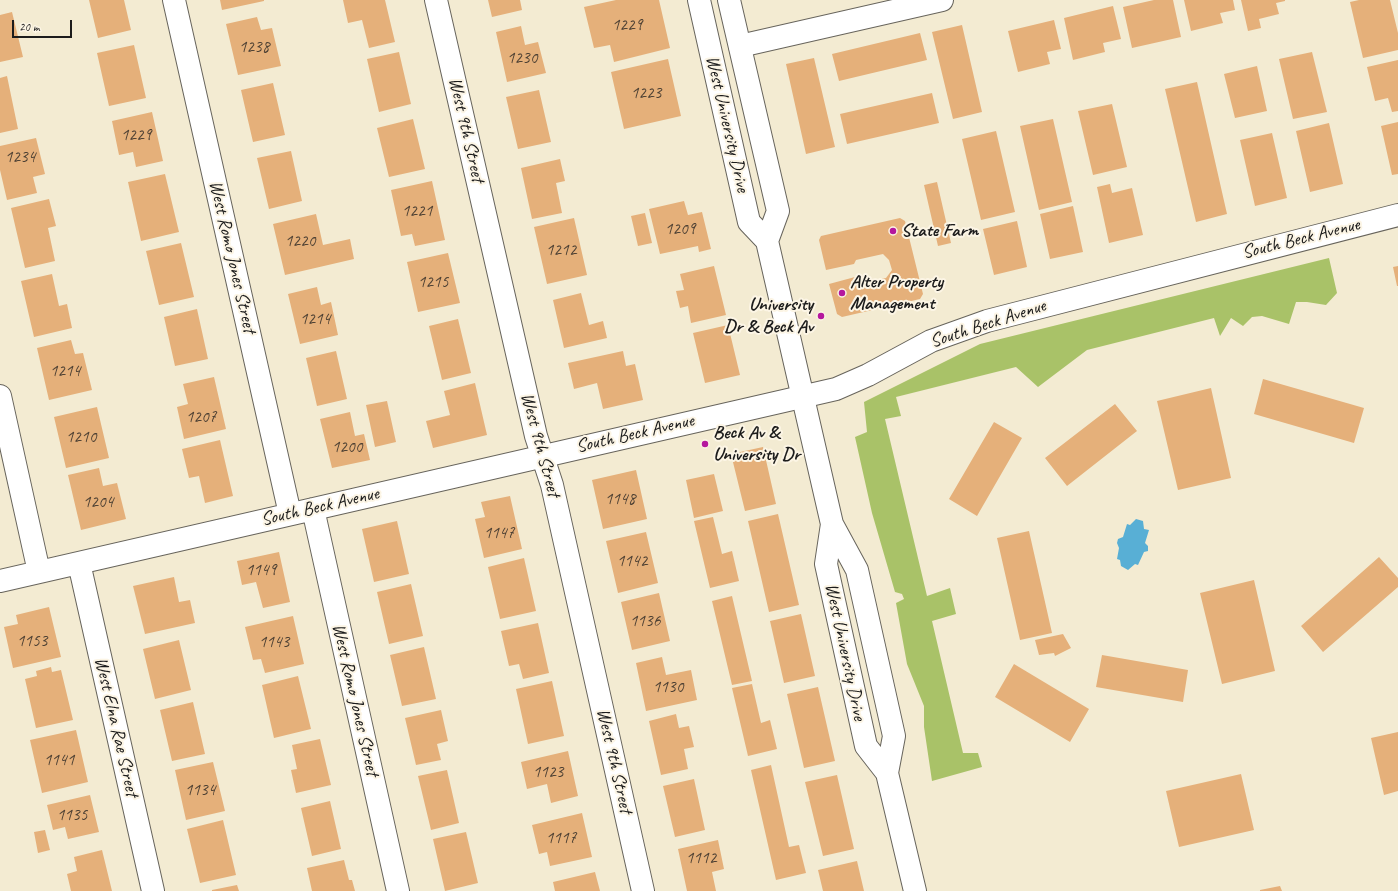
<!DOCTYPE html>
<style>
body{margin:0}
#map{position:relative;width:1398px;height:891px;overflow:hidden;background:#f3ebd2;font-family:Caveat,sans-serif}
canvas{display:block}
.scale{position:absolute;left:12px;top:20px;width:60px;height:18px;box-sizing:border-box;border:2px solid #1c1c1c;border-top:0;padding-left:5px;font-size:12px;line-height:14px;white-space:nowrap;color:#1c1c1c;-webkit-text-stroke:3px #fcf5e5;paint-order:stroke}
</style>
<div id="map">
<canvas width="1398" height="891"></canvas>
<div class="scale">20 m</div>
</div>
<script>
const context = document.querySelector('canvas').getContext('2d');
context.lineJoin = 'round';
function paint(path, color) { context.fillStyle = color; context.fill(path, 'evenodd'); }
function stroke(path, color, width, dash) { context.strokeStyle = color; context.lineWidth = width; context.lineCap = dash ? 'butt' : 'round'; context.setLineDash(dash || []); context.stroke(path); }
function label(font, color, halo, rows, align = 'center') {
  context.font = font + ' Caveat,sans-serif'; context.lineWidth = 4; context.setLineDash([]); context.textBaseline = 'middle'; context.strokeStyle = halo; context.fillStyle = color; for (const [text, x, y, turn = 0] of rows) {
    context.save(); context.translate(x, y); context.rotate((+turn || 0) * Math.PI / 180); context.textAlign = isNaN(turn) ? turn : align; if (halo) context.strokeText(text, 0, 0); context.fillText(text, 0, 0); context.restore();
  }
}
const green = new Path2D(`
 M 1329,258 L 1337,293 L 1326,305 L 1307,302 L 1296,302 L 1289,324 L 1262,316 L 1252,317 L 1243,326 L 1231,318 L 1220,336 L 1214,318 L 1087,350 L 1038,387 L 1016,367 L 896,397 L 901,416 L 885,419 L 927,596 L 950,588 L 956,614 L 932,621 L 963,753 L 978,753 L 982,767 L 932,781 L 924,727 L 924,706 L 907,664 L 896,603 L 904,599 L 902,594 L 895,592 L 872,513 L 855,437 L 867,432 L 864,402 L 980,344 Z`);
const water = new Path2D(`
 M 1136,519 L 1143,521 L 1144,529 L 1149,530 L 1145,543 L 1148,546 L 1148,551 L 1144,552 L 1138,565 L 1135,564 L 1128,570 L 1121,566 L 1120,560 L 1117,559 L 1119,548 L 1117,543 L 1118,539 L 1123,537 L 1127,524 L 1130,525 Z`);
const building = new Path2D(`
 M 89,0 L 124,0 L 131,30 L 98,38 Z
 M 220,0 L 264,0 L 264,1 L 222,10 Z
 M 343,0 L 385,0 L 395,42 L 369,48 L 362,20 L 348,23 Z
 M 488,0 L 520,0 L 522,10 L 492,17 Z
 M 616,0 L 659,0 L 670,48 L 614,62 L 610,45 L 594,48 L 584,7 Z
 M 1154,0 L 1173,0 L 1181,37 L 1132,48 L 1123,7 Z
 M 1184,0 L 1233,0 L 1235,10 L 1220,13 L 1223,23 L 1191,31 Z
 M 1241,0 L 1285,0 L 1285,1 L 1276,3 L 1279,14 L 1259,19 L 1261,28 L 1248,31 Z
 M 1359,0 L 1390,0 L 1398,33 L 1398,50 L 1363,58 L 1350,2 Z
 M 1113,6 L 1121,39 L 1103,43 L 1105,52 L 1073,60 L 1064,18 Z
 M 12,12 L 23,57 L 0,62 L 0,15 Z
 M 257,17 L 261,30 L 272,28 L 281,66 L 238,75 L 226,24 Z
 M 1054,20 L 1061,49 L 1047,52 L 1050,64 L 1018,72 L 1008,31 Z
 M 962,25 L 982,112 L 953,119 L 932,32 Z
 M 521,26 L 525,45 L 538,42 L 546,73 L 507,82 L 496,32 Z
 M 920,33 L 927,60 L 839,81 L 832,54 Z
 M 134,45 L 146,98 L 109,106 L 97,53 Z
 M 399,52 L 411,104 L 379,112 L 367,59 Z
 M 1312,52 L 1327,112 L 1293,119 L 1279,59 Z
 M 814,58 L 835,147 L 806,154 L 786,64 Z
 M 668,59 L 681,116 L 624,129 L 611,72 Z
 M 1398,60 L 1398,111 L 1392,112 L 1388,98 L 1375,101 L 1367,67 Z
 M 1257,66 L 1267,111 L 1235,118 L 1224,74 Z
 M 7,76 L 18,129 L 0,133 L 0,78 Z
 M 1197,82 L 1227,214 L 1196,222 L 1165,89 Z
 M 273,83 L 285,135 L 253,142 L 241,90 Z
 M 539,90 L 551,142 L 518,149 L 506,97 Z
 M 932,93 L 939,123 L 847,144 L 840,114 Z
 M 1112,104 L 1127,167 L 1093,175 L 1078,111 Z
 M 152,112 L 163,161 L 136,167 L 133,152 L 119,155 L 112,121 Z
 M 413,119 L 425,169 L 389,177 L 377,128 Z
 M 1053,119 L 1072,202 L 1039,210 L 1020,126 Z
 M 1398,122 L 1398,174 L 1392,175 L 1381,126 Z
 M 1329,123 L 1343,184 L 1310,192 L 1296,131 Z
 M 996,131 L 1015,212 L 981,220 L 962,139 Z
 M 1272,133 L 1287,198 L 1255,206 L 1240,140 Z
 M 36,138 L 45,174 L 33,177 L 37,193 L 7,200 L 0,170 L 0,146 Z
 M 291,151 L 302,201 L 269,209 L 257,158 Z
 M 560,159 L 565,181 L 556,183 L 562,213 L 532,219 L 521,168 Z
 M 165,174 L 179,232 L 141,241 L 128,182 Z
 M 432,181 L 445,240 L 415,246 L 412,234 L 401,236 L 391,190 Z
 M 937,182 L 951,243 L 938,246 L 924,185 Z
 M 1110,184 L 1112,193 L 1132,188 L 1143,235 L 1109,243 L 1097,187 Z
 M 49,199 L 56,226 L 48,228 L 55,261 L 25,268 L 11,208 Z
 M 684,201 L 688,215 L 702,212 L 711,249 L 699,252 L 698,246 L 660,254 L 649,209 Z
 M 1073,206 L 1083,252 L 1050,259 L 1040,214 Z
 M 645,213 L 652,243 L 638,246 L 631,216 Z
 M 316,214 L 323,245 L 350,239 L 354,259 L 285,275 L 273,224 Z
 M 574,218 L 587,275 L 547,284 L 534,227 Z
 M 900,218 L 905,221 L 923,294 L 920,299 L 842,317 L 837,314 L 829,284 L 855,277 L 864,283 L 886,278 L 892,270 L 889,260 L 883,254 L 856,260 L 854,264 L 826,270 L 819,240 L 821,236 Z
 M 1017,221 L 1027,267 L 994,275 L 983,229 Z
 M 181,243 L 194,297 L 159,305 L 146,251 Z
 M 448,253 L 460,303 L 418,312 L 407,262 Z
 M 714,266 L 726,315 L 691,323 L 688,306 L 680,308 L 676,291 L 684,290 L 680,274 Z
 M 1398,266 L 1398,286 L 1397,286 L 1393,267 Z
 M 52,274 L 59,306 L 67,304 L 72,328 L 34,337 L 21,281 Z
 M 317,287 L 321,305 L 331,302 L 338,335 L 300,344 L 288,294 Z
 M 581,293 L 589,325 L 603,321 L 607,338 L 564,348 L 553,300 Z
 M 197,309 L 208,359 L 175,366 L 164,317 Z
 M 458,319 L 471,373 L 442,380 L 429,326 Z
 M 728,325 L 740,375 L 705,383 L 693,333 Z
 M 71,340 L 75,354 L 83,353 L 92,390 L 49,400 L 37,348 Z
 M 336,351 L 347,399 L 317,406 L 306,358 Z
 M 623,351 L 626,366 L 635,364 L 643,400 L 603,409 L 597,383 L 574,389 L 568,363 Z
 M 214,377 L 226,429 L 184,439 L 177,407 L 188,404 L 183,384 Z
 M 1263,379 L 1364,408 L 1354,443 L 1254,414 Z
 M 475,383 L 487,435 L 433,448 L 426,421 L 450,415 L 444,391 Z
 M 1211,388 L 1231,478 L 1178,490 L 1157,401 Z
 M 387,401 L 396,442 L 375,447 L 366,405 Z
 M 1115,404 L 1137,431 L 1067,486 L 1045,458 Z
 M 97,407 L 109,458 L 66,468 L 54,417 Z
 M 350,412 L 355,436 L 364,434 L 370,460 L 332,468 L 320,419 Z
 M 994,422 L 1022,438 L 977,516 L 949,499 Z
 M 220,440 L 233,496 L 205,503 L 199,476 L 189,478 L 182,449 Z
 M 763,447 L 776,504 L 745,511 L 731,454 Z
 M 99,468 L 103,486 L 117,483 L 126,519 L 81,530 L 68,475 Z
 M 636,470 L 647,519 L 603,529 L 592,480 Z
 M 714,474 L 723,511 L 694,518 L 686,480 Z
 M 510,496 L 522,549 L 484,558 L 475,519 L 485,517 L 481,502 Z
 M 778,514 L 799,605 L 769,612 L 748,521 Z
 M 713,517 L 722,554 L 732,551 L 739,581 L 710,588 L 694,521 Z
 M 397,521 L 409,574 L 374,582 L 362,529 Z
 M 1029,531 L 1052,633 L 1020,640 L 997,538 Z
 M 646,532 L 658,583 L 618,593 L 606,541 Z
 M 279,552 L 290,602 L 263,608 L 256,582 L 242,585 L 237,561 Z
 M 1379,557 L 1398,578 L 1398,587 L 1323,652 L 1301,626 Z
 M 524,558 L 536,611 L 500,619 L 488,567 Z
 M 174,577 L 179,602 L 190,600 L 195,623 L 145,634 L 133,586 Z
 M 1254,580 L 1275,671 L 1222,684 L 1200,593 Z
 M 411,584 L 423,636 L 389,644 L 377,592 Z
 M 659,593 L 670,641 L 632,650 L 621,602 Z
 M 732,596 L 752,681 L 732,685 L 712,601 Z
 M 49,607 L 61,657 L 13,668 L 4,627 L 18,624 L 16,615 Z
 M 801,614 L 815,676 L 784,683 L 770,621 Z
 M 293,616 L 304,664 L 265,673 L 261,659 L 253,660 L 245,627 Z
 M 538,623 L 549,673 L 523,679 L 519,664 L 509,666 L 501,631 Z
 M 1063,634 L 1071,648 L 1055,656 L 1054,653 L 1039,655 L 1035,640 Z
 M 179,640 L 191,690 L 155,699 L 143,649 Z
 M 424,647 L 436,699 L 402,706 L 390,655 Z
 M 1102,655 L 1188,670 L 1183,702 L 1096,687 Z
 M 662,657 L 666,675 L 691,670 L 697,700 L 646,711 L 636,663 Z
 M 1014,664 L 1089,709 L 1070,742 L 995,697 Z
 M 51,667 L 52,672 L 61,670 L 73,720 L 36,728 L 25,679 L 37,676 L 36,671 Z
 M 298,676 L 311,729 L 274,738 L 262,685 Z
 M 552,681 L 564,736 L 528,744 L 516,689 Z
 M 752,684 L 761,723 L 770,720 L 777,749 L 748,756 L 732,688 Z
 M 818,687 L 835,761 L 804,768 L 787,694 Z
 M 193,702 L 205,754 L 172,761 L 160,710 Z
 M 441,710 L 448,741 L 437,744 L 441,760 L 416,765 L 405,718 Z
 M 676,714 L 679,728 L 689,726 L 694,747 L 684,749 L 688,769 L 661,775 L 649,721 Z
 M 76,730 L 88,782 L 42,793 L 30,740 Z
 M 1398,732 L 1398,791 L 1384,795 L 1371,738 Z
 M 320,739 L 331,785 L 296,793 L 291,770 L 297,769 L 292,745 Z
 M 568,751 L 578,796 L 551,803 L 547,784 L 527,789 L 521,762 Z
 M 213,762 L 225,811 L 186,820 L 175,770 Z
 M 771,765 L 789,847 L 799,845 L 806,873 L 776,880 L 751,770 Z
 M 447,770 L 459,823 L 431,830 L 418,776 Z
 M 1241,774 L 1254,830 L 1179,847 L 1166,791 Z
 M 837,775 L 854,849 L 823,856 L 805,782 Z
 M 694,779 L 705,830 L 675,837 L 663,786 Z
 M 90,795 L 99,832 L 68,839 L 65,827 L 53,830 L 47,805 Z
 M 330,801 L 341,849 L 312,856 L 301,808 Z
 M 582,813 L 592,857 L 550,866 L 547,852 L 539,854 L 532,825 Z
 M 223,820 L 236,875 L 200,883 L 187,829 Z
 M 45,830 L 50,850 L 38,853 L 34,832 Z
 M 466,832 L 478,883 L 445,891 L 433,839 Z
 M 718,840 L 724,869 L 712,872 L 716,891 L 687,891 L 678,849 Z
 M 102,850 L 112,891 L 71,891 L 67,874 L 77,871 L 74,857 Z
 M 344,860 L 349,880 L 352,880 L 355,891 L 312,891 L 307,868 Z
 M 857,861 L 864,891 L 823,891 L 818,870 Z
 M 595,872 L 600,891 L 555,891 L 553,882 Z
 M 237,885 L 239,891 L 212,891 L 212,890 Z
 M 1280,886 L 1282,891 L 1260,891 L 1260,890 Z`);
const minor = new Path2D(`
 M 174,0 L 290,514
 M 436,0 L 536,436 L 552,485 L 643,891
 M 740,46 L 942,0
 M 0,396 L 39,572
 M 313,509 L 398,891
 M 79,563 L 153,891
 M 0,581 L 836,389 L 868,375 L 931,341 L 987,321 L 1398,215`);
const major = new Path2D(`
 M 699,0 L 749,222 L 767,241 L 832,524 L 857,570 L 894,736 L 887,773 L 915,891
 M 729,0 L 778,211 L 767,241
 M 832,524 L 826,564 L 866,746 L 887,773`);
const markers = [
 [893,231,4,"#b5179e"],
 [842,293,4,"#b5179e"],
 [821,316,4,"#b5179e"],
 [705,444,4,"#b5179e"]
];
const numberNames = [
 ["1229",627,26],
 ["1238",254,48],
 ["1230",522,59],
 ["1223",646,94],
 ["1229",136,136],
 ["1234",20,158],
 ["1221",417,212],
 ["1209",680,230],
 ["1220",300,242],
 ["1212",561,251],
 ["1215",433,283],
 ["1214",315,320],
 ["1214",65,372],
 ["1207",201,418],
 ["1210",81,438],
 ["1200",347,448],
 ["1148",620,500],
 ["1204",98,503],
 ["1147",499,534],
 ["1142",632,562],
 ["1149",261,571],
 ["1136",645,622],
 ["1153",32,642],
 ["1143",274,643],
 ["1130",668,688],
 ["1141",59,761],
 ["1123",548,773],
 ["1134",200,791],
 ["1135",72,816],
 ["1117",561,839],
 ["1112",701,859]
];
const streetNames = [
 ["West University Drive",727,124,77],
 ["West 9th Street",466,130,77],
 ["South Beck Avenue",1301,239,-14],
 ["West Romo Jones Street",232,257,77],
 ["South Beck Avenue",988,324,-18],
 ["South Beck Avenue",635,434,-13],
 ["West 9th Street",540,445,75],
 ["South Beck Avenue",320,507,-13],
 ["West University Drive",845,652,78],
 ["West Romo Jones Street",355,700,77],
 ["West Elna Rae Street",116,727,77],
 ["West 9th Street",614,761,77]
];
const poiNames = [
 ["State Farm",901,231],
 ["Alter Property",850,282],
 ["Management",850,304],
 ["University",813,305,"right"],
 ["Dr & Beck Av",813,327,"right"],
 ["Beck Av &",713,433],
 ["University Dr",713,455]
];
paint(green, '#a9c268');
paint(water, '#58afd5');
paint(building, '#e5b07a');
stroke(minor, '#67645c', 24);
stroke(major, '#67645c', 24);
stroke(minor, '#fff', 22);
stroke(major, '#fff', 22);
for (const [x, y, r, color] of markers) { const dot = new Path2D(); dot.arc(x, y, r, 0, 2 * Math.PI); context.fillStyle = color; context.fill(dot); stroke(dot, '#fcf5e5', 1.5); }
label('17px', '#4e4134', null, numberNames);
label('19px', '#1c1c1c', '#fcf5e5', streetNames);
label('bold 19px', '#1c1c1c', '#fcf5e5', poiNames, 'left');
</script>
